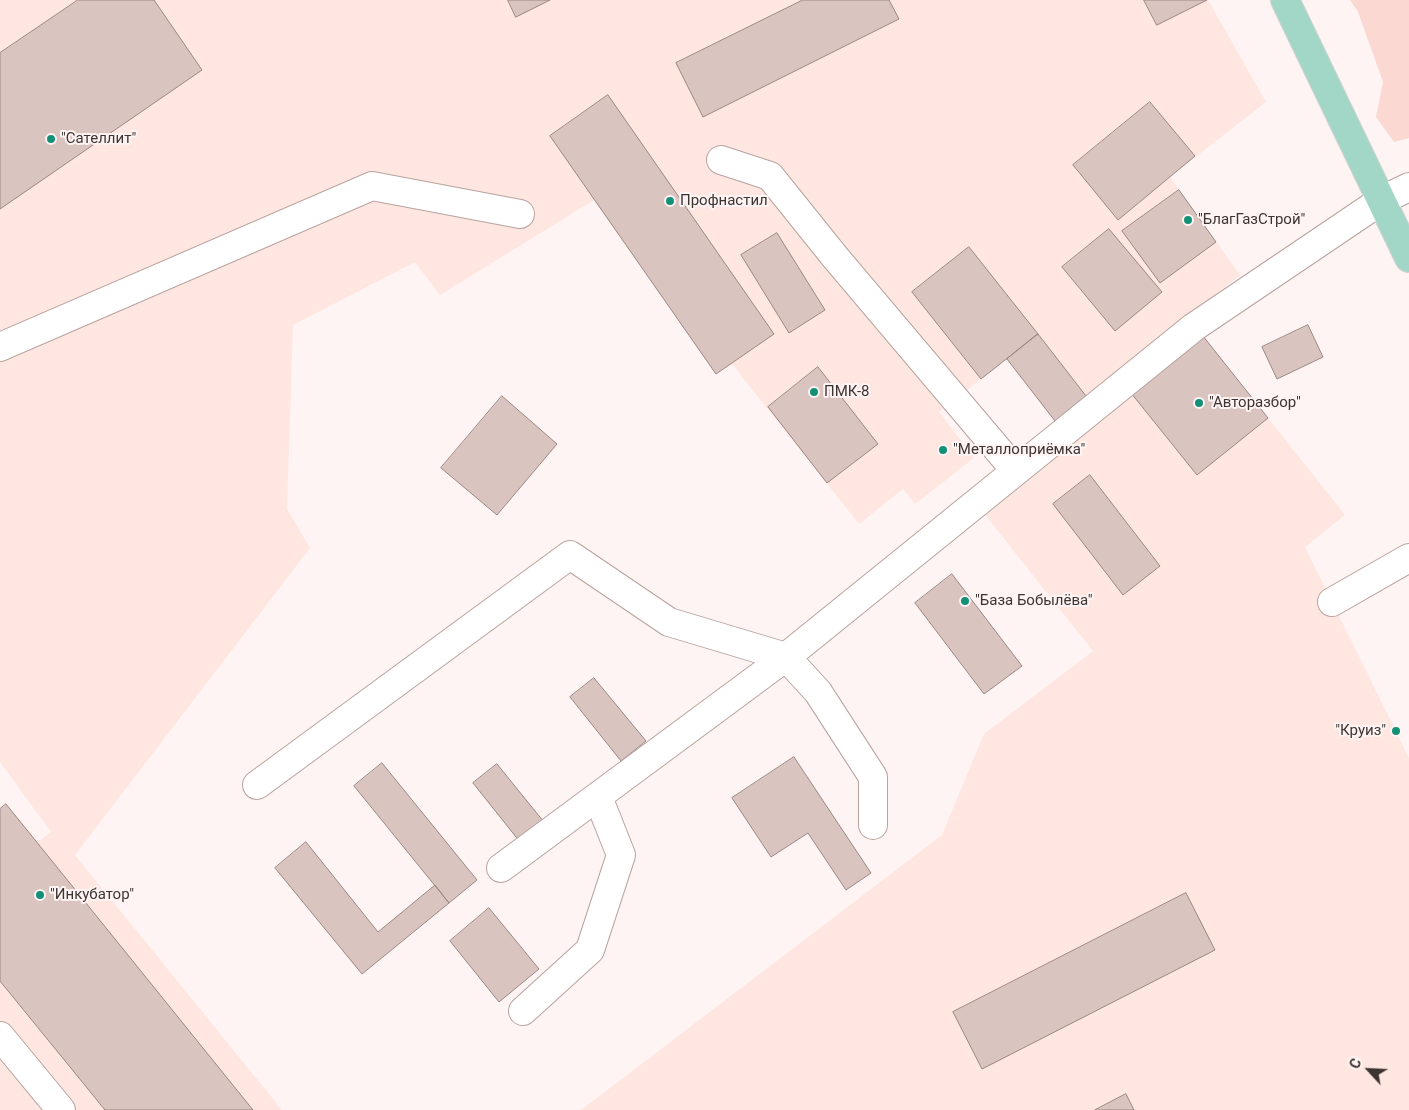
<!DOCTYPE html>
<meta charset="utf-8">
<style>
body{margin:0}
#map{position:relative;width:1409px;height:1110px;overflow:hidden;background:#fef4f3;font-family:Roboto,sans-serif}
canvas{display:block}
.north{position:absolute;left:1344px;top:1045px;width:50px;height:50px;-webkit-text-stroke:4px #fef4f3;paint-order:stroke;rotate:295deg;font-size:14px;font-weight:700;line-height:20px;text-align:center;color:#3c3432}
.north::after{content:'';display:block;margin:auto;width:18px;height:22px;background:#3c3432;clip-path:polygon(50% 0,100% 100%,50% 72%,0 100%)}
</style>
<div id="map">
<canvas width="1409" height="1110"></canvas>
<div class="north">С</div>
</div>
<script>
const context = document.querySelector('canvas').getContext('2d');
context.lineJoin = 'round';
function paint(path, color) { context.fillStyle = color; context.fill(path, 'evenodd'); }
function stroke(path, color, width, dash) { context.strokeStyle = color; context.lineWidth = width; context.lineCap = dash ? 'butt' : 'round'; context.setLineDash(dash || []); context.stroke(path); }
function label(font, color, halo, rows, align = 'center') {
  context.font = font + ' Roboto,sans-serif'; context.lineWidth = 4; context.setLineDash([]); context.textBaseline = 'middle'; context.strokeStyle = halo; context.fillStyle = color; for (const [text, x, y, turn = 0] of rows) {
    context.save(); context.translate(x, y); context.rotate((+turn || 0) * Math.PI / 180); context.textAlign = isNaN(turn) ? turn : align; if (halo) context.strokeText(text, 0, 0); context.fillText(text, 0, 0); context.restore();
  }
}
const built = new Path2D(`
 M 0,0 L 1208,0 L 1266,102 L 1170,177 L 1240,275 L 1055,421 L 1006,359 L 939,412 L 974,458 L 915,504 L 903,489 L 859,524 L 732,364 L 716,374 L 594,200 L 440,295 L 415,262 L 293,325 L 287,509 L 310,548 L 75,855 L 282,1110 L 0,1110 L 0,871 L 51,832 L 0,762 Z
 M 1203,336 L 1345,515 L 1305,547 L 1409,758 L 1409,1110 L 581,1110 L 942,835 L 984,734 L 1093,651 L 982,511 Z`);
const green = new Path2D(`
 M 1350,0 L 1409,0 L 1409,138 L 1394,142 L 1376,117 L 1383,82 L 1358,12 Z`);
const building = new Path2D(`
 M 78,0 L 154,0 L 202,70 L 0,209 L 0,53 Z
 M 508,0 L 550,0 L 516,17 Z
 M 803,0 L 889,0 L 899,19 L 703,117 L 676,63 Z
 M 1144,0 L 1207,0 L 1157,25 Z
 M 608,95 L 774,334 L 716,374 L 550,136 Z
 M 1150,102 L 1195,156 L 1118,220 L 1073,165 Z
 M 1179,190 L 1216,242 L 1160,283 L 1122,231 Z
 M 1109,229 L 1162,292 L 1115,331 L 1062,267 Z
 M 777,233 L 825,310 L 789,333 L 741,255 Z
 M 969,247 L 1038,334 L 981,379 L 912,292 Z
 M 1308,325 L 1323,357 L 1277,379 L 1262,347 Z
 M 1038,334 L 1086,396 L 1055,421 L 1007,359 Z
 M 1203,336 L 1268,418 L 1197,475 L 1131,393 Z
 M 818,367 L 878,444 L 827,483 L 768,407 Z
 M 502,396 L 557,444 L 497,515 L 441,468 Z
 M 1090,475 L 1160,566 L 1123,595 L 1053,504 Z
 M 952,574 L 1022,666 L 984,694 L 915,603 Z
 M 594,678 L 646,741 L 621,761 L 570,697 Z
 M 794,757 L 871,873 L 846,890 L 808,833 L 771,857 L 732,798 Z
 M 382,763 L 477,880 L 449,903 L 354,786 Z
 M 497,764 L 548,827 L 524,847 L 473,783 Z
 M 6,804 L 253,1110 L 105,1110 L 0,981 L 0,809 Z
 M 306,842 L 378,932 L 435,885 L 449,903 L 362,974 L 275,868 Z
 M 1186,893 L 1215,950 L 982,1069 L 953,1012 Z
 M 489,908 L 539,969 L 499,1002 L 450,941 Z
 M 1126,1094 L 1134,1110 L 1095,1110 Z`);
const minor = new Path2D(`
 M 721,160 L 770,176 L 835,257 L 1016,471
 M 0,347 L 372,186 L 520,214
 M 1332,602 L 1409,558
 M 257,785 L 570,555 L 669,622 L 786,657 L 818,692 L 873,777 L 873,825
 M 501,868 L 786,657 L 1194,327 L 1382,200 L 1409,187
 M 523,1011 L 590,950 L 621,855 L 598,797
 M 0,1036 L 61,1110`);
const major = new Path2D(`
 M 1285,0 L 1409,258`);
const markers = [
 [51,139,5,"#139177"],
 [670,201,5,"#139177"],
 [1188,220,5,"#139177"],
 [814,392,5,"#139177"],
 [1199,403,5,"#139177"],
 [943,450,5,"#139177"],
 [965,601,5,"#139177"],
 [1396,731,5,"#139177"],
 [40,895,5,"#139177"]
];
const poiNames = [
 ["\"Сателлит\"",61,139],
 ["Профнастил",680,201],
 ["\"БлагГазСтрой\"",1198,220],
 ["ПМК-8",824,392],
 ["\"Авторазбор\"",1209,403],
 ["\"Металлоприёмка\"",953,450],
 ["\"База Бобылёва\"",975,601],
 ["\"Круиз\"",1386,731,"right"],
 ["\"Инкубатор\"",50,895]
];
paint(built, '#ffe6e0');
paint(green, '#fbd8d1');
paint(building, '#dac4c0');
stroke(building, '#9b8783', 1);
stroke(minor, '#b8a39f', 30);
stroke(major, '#d4d2d2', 30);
stroke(minor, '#fff', 28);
stroke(major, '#a2d7c8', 28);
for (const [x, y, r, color] of markers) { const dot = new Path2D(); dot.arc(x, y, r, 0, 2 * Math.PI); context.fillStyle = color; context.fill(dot); stroke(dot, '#fef4f3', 2); }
label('15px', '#3c3432', '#fef4f3', poiNames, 'left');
</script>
